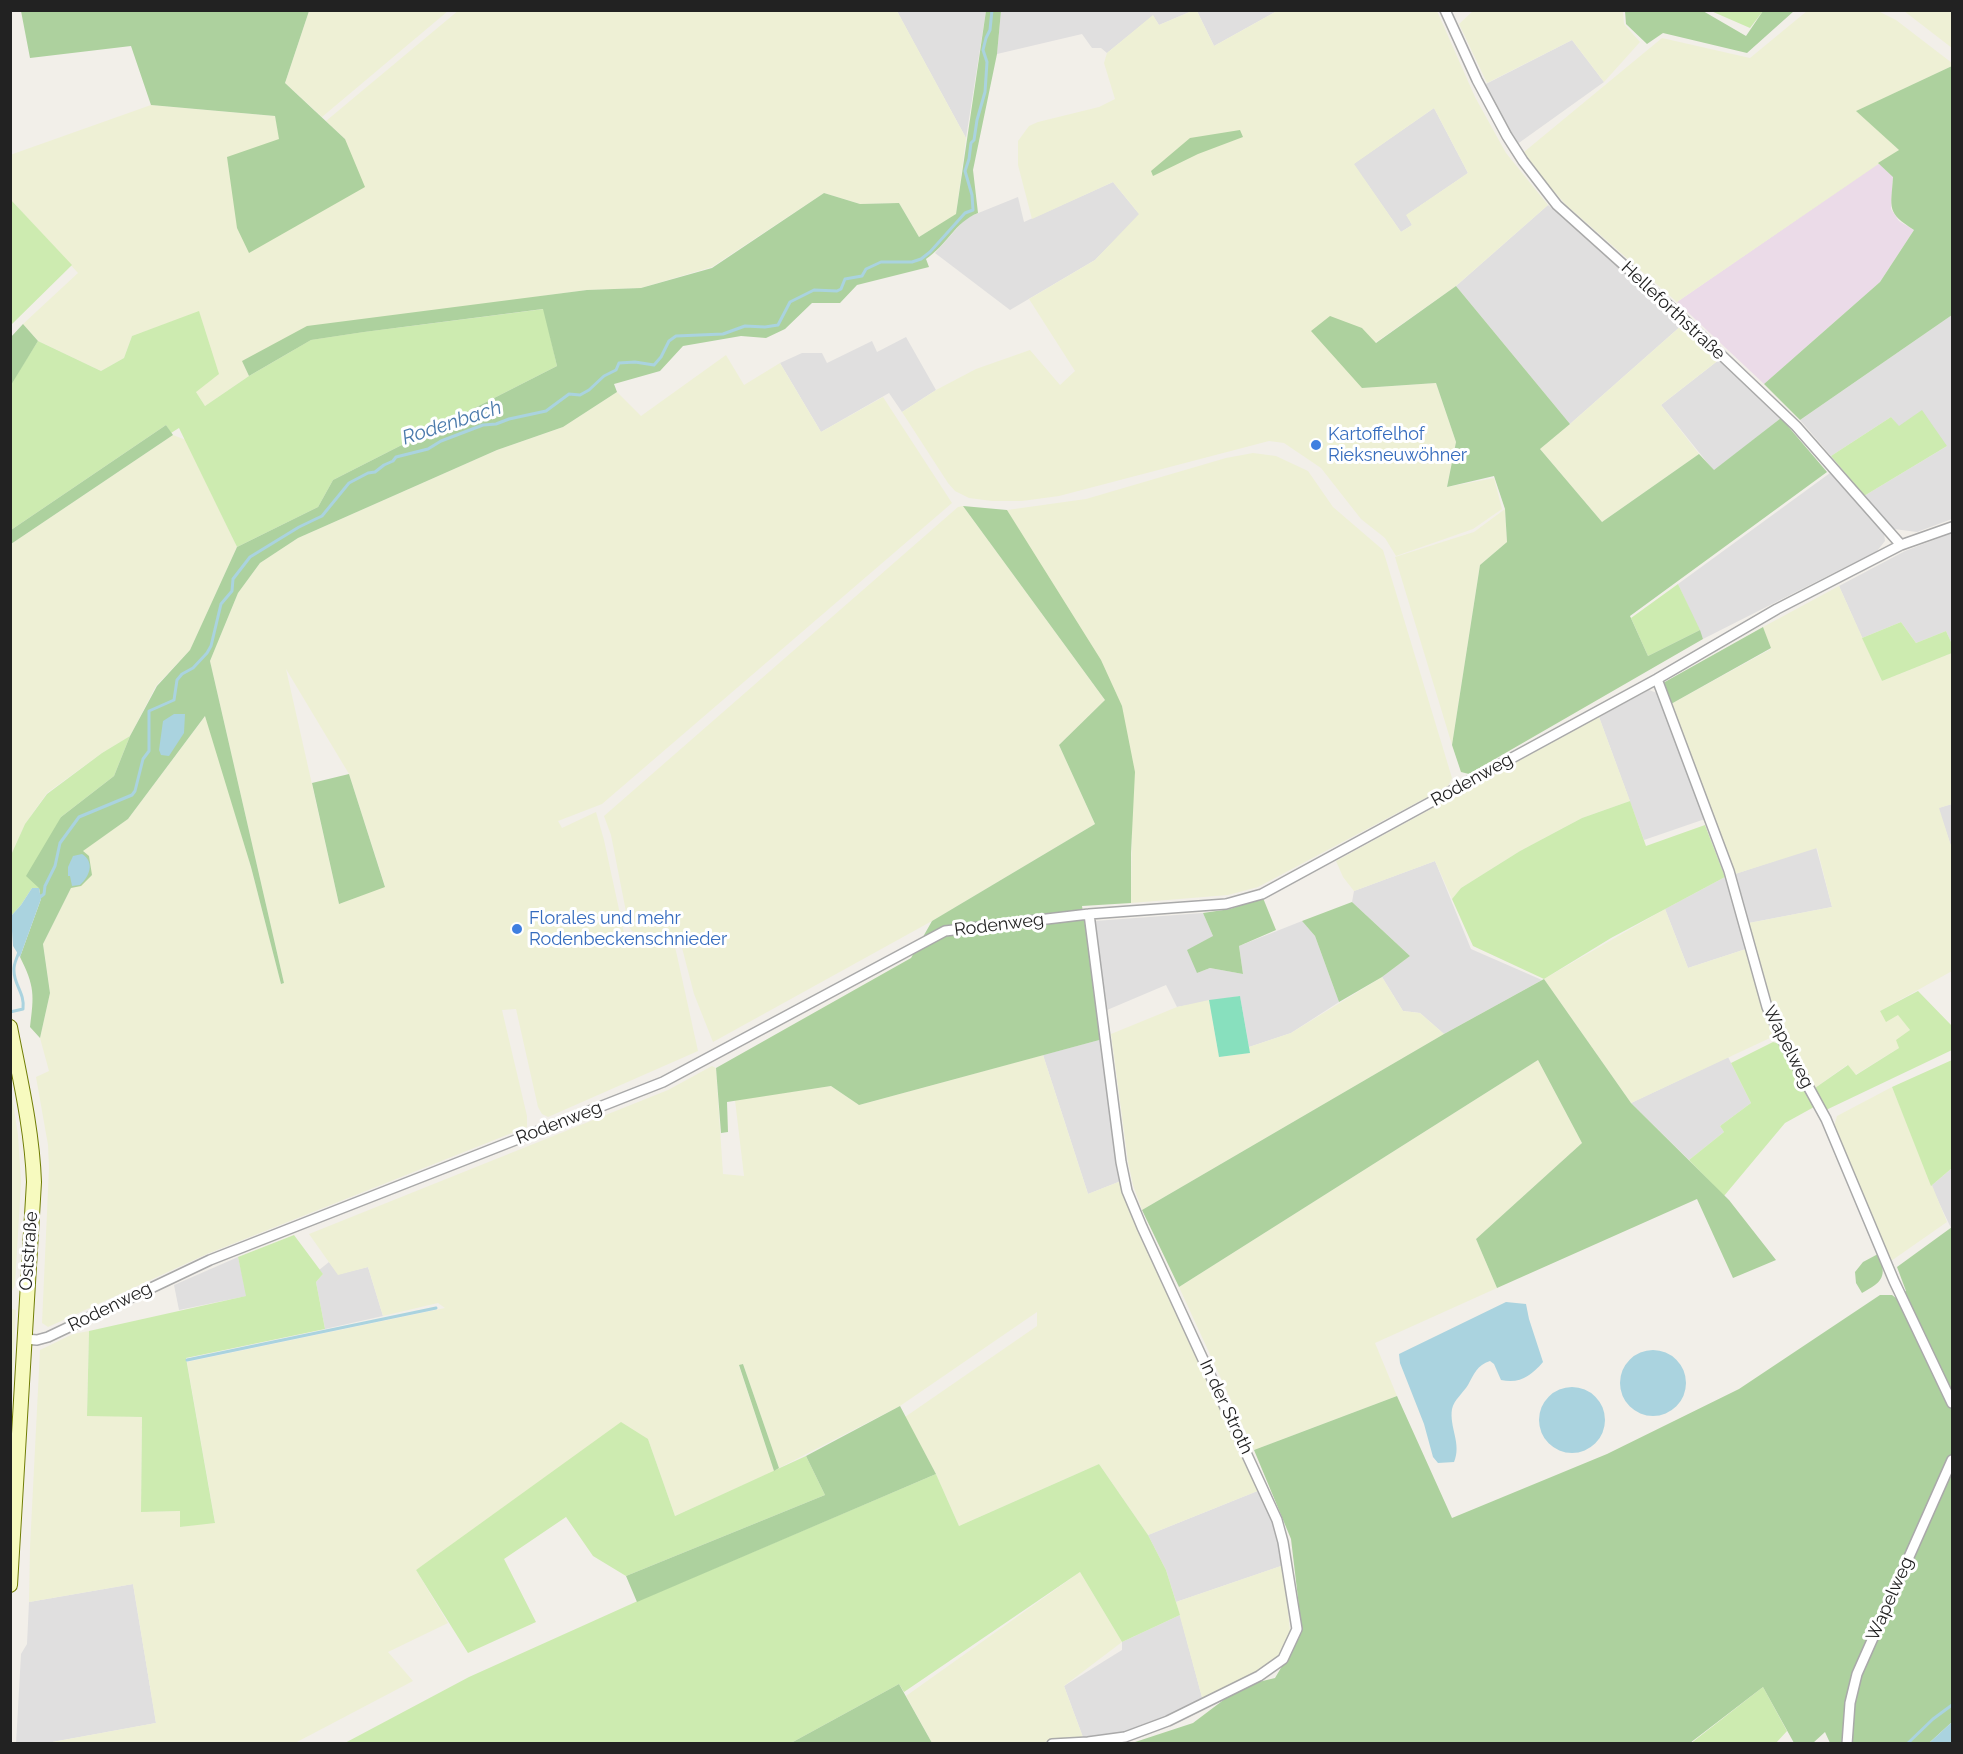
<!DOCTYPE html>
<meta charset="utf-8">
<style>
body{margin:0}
#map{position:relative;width:1963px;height:1754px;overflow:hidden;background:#f2efe9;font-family:Raleway,sans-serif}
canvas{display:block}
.frame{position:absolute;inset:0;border:12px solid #222;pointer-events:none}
</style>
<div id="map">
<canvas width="1963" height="1754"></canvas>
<div class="frame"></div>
</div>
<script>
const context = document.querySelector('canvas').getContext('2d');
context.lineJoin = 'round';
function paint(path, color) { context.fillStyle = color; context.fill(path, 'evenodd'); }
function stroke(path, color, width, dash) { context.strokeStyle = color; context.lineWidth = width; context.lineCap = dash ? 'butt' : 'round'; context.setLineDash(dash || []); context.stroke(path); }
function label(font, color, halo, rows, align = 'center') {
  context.font = font + ' Raleway,sans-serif'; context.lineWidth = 6; context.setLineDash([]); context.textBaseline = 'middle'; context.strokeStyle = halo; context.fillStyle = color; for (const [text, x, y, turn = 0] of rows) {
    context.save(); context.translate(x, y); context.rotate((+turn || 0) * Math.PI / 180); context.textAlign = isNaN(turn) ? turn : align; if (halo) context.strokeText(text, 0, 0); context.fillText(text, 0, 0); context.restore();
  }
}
const residential = new Path2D(`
 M 897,11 L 986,11 L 966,138 L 914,43 Z
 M 1001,11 L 1192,11 L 1159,25 L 1153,16 L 1107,53 L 1101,48 L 1092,48 L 1082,34 L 997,54 Z
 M 1197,11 L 1277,11 L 1214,46 Z
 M 1572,40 L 1604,82 L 1516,145 L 1484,85 Z
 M 1434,108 L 1468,173 L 1407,215 L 1412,225 L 1401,232 L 1353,164 Z
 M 1113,182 L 1140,215 L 1095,260 L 1010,310 L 935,253 L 966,218 L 1018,197 L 1024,222 Z
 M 1548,205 L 1682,325 L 1570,424 L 1456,286 Z
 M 1952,315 L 1952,519 L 1917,532 L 1894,529 L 1864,496 L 1947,446 L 1898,426 L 1891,417 L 1831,456 L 1800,420 Z
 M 906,337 L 936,390 L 902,412 L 889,393 L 821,432 L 780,363 L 802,353 L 822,353 L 827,363 L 872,341 L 877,352 Z
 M 1720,359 L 1781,418 L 1714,471 L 1661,405 Z
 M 1830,473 L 1884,533 L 1885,541 L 1877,551 L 1703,639 L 1678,584 Z
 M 1952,533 L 1952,644 L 1946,631 L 1916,643 L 1901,622 L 1862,638 L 1839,586 L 1905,551 Z
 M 1649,690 L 1657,693 L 1705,819 L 1644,840 L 1599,717 Z
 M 1952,804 L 1952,849 L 1938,808 Z
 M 1816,847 L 1832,907 L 1749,923 L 1735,874 Z
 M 1435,861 L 1471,949 L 1542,980 L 1444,1034 L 1420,1013 L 1403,1011 L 1382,977 L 1410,956 L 1352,902 L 1354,891 Z
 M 1725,877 L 1746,949 L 1688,968 L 1665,909 Z
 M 1203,913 L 1213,936 L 1197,973 L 1210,968 L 1243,974 L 1239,946 L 1302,921 L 1315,936 L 1339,1002 L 1291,1033 L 1249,1047 L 1240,996 L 1177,1007 L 1166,985 L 1107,1010 L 1095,921 Z
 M 1103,1039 L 1117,1163 L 1121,1181 L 1088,1194 L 1043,1055 Z
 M 1728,1057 L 1751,1103 L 1720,1126 L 1724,1132 L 1689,1160 L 1631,1103 Z
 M 1952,1168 L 1952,1227 L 1951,1228 L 1931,1186 Z
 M 238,1257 L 247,1296 L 179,1310 L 174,1285 Z
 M 329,1262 L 339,1274 L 368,1267 L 383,1316 L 325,1329 L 316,1282 L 323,1274 L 319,1270 Z
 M 1260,1490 L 1275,1525 L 1284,1565 L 1176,1602 L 1166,1570 L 1148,1535 Z
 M 133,1584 L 156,1723 L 47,1743 L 16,1744 L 21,1654 L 27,1644 L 29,1602 Z
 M 1180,1615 L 1203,1701 L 1131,1731 L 1084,1740 L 1064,1686 L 1122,1650 L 1122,1642 Z`);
const industrial = new Path2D(`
 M 1878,163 L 1893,176 L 1891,209 L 1899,221 L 1914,230 L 1880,282 L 1764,384 L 1677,302 Z`);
const farmland = new Path2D(`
 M 459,10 L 897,11 L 966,138 L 956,215 L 919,237 L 899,203 L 860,204 L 824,193 L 712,267 L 641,288 L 587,290 L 542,296 L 243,361 L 249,376 L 205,406 L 196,392 L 199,312 L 132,336 L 124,358 L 101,371 L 38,341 L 23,324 L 78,273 L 11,200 L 10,155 L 151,105 L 275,116 L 280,139 L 345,139 L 326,121 Z
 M 309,11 L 448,11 L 322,117 L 285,83 Z
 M 1192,11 L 1197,11 L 1214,46 L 1277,11 L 1437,11 L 1475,97 L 1506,153 L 1548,205 L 1456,286 L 1375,343 L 1362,328 L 1362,388 L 1436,383 L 1456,442 L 1447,487 L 1494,478 L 1502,509 L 1473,529 L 1396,556 L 1385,538 L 1361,519 L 1321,468 L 1284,443 L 1269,441 L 1059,496 L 1022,501 L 992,501 L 969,498 L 955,491 L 948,483 L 902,412 L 936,390 L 976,369 L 1030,350 L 1060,385 L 1075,371 L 1029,299 L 1095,260 L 1139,214 L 1113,182 L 1032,219 L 1018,165 L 1018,141 L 1029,126 L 1038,122 L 1099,107 L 1115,99 L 1104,63 L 1107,53 L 1153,15 L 1159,25 ZM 1434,108 L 1468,173 L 1406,215 L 1412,225 L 1401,232 L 1354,164 Z
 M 1473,11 L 1623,11 L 1624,24 L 1640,42 L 1604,82 L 1572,40 L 1487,83 L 1459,24 Z
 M 1807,11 L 1878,11 L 1896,20 L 1952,63 L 1952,66 L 1857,111 L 1899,150 L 1677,302 L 1566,205 L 1544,180 L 1524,152 L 1662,38 L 1750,58 Z
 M 1904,11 L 1952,11 L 1952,48 Z
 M 1682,325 L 1720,359 L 1661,405 L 1699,454 L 1602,522 L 1540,449 L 1570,424 Z
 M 726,355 L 744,385 L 780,363 L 821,432 L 883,397 L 952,503 L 602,804 L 558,821 L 562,828 L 596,812 L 604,840 L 626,942 L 669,939 L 674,942 L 698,1051 L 548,1117 L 542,1114 L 538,1107 L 516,1009 L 502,1010 L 527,1116 L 527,1127 L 207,1254 L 48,1327 L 42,1323 L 49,1168 L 48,1145 L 36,1077 L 49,1071 L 40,1038 L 50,993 L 43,944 L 71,888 L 82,851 L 128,819 L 206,715 L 251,867 L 281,984 L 284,983 L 210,661 L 238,593 L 260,563 L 298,538 L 497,450 L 563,427 L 617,392 L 641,416 ZM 286,669 L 349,774 L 385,886 L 339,904 Z
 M 173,435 L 186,440 L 237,547 L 190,650 L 156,686 L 130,736 L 102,753 L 47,793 L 25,824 L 11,855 L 11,544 Z
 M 1253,453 L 1276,456 L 1308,471 L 1333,507 L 1383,550 L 1452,778 L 1448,786 L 1258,887 L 1228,895 L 1131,903 L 1132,819 L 1122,706 L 1007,510 L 1086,499 L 1226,458 Z
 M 963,506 L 1105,700 L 1059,745 L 1095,824 L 932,921 L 713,1042 L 694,994 L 680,940 L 667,931 L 645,935 L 632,931 L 629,927 L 611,835 L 604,816 L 958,507 Z
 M 1505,509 L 1507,542 L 1480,565 L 1452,745 L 1395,557 L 1474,532 Z
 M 1839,586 L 1882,681 L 1952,653 L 1952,804 L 1939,808 L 1952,849 L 1952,971 L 1880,1011 L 1898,1014 L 1910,1030 L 1899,1048 L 1855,1075 L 1847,1065 L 1815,1088 L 1789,1043 L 1774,1011 L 1749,923 L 1832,907 L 1817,848 L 1735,874 L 1671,704 L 1771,649 L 1763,627 Z
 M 1599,717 L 1630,801 L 1582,818 L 1520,851 L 1461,888 L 1452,899 L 1435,861 L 1354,891 L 1343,877 L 1336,861 Z
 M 1665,909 L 1688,968 L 1746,949 L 1775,1032 L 1770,1038 L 1631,1103 L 1544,979 Z
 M 1382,977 L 1403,1011 L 1420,1013 L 1444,1034 L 1142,1210 L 1133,1185 L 1128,1162 L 1111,1034 L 1177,1007 L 1209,1000 L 1219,1057 L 1250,1053 L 1249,1047 L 1291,1033 Z
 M 1043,1055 L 1088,1194 L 1121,1181 L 1123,1194 L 1145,1245 L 1260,1490 L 1148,1535 L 1099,1464 L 959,1526 L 936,1474 L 905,1417 L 1037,1326 L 1037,1312 L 900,1406 L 779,1468 L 743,1364 L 739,1366 L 774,1471 L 675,1516 L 648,1439 L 416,1570 L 448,1623 L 388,1652 L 413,1681 L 295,1743 L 47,1743 L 156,1723 L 133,1584 L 29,1602 L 30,1547 L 40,1350 L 73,1334 L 89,1331 L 87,1415 L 142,1417 L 141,1512 L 180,1511 L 181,1527 L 215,1522 L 187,1362 L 445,1308 L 438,1303 L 383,1316 L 368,1267 L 338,1275 L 309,1234 L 668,1090 L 712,1066 L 716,1068 L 723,1174 L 744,1176 L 735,1100 L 831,1086 L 859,1105 Z
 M 1538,1060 L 1582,1143 L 1476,1239 L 1497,1288 L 1375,1343 L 1397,1396 L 1254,1450 L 1179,1287 Z
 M 1892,1087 L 1947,1222 L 1891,1261 L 1833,1130 L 1837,1116 Z
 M 11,1090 L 18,1135 L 21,1182 L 15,1285 L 11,1293 Z
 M 11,1309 L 16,1310 L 11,1408 L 10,1309 Z
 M 1284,1565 L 1290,1631 L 1284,1651 L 1269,1665 L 1203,1701 L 1176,1602 Z
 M 1080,1572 L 1122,1642 L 1064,1686 L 1084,1740 L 1053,1740 L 1035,1744 L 932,1743 L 906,1696 Z`);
const grass = new Path2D(`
 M 1711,11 L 1763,11 L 1750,28 Z
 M 11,200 L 72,265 L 11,325 Z
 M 544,309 L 557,366 L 333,480 L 318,507 L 237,547 L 179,428 L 171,433 L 166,425 L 11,530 L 10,385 L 38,341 L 101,371 L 124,358 L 132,336 L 199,311 L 219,374 L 196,392 L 205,406 L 249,376 L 311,340 L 364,332 Z
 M 1922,410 L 1947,446 L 1864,496 L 1831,456 L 1891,417 L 1899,426 Z
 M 1678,584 L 1700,630 L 1648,656 L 1631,618 Z
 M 1901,622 L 1916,643 L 1946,631 L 1952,644 L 1952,653 L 1882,681 L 1862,638 Z
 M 130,736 L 114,776 L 61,817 L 39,888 L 32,888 L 21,905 L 11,916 L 11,855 L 25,824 L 47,794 L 102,753 Z
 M 1630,801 L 1646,846 L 1705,825 L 1725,877 L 1611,938 L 1544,979 L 1473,946 L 1452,899 L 1461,888 L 1520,851 L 1582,818 Z
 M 1918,991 L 1952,1026 L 1952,1050 L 1826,1110 L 1815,1088 L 1848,1065 L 1856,1075 L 1899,1048 L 1896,1040 L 1910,1030 L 1898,1015 L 1886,1022 L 1880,1011 Z
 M 1773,1042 L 1780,1044 L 1814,1107 L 1785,1123 L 1724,1196 L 1689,1160 L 1724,1132 L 1720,1126 L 1751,1103 L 1731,1063 Z
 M 1952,1060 L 1952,1168 L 1931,1186 L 1892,1087 Z
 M 294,1235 L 323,1274 L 316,1282 L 325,1329 L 186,1358 L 215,1523 L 180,1527 L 180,1511 L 141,1512 L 142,1417 L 87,1416 L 89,1331 L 246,1296 L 238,1257 Z
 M 621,1422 L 648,1439 L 675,1516 L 806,1456 L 825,1495 L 626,1576 L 593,1556 L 566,1517 L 504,1559 L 536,1622 L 468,1653 L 416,1570 Z
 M 1099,1464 L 1148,1535 L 1166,1570 L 1180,1615 L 1122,1642 L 1080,1572 L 904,1692 L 899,1684 L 791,1743 L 343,1744 L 469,1677 L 640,1600 L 936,1474 L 959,1526 Z
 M 1763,1687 L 1787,1731 L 1776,1743 L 1690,1744 Z`);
const forest = new Path2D(`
 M 21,11 L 309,11 L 285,83 L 345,139 L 365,187 L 249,253 L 237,228 L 227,157 L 279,139 L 275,116 L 151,105 L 131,46 L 30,58 Z
 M 986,11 L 1001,11 L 997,54 L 973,170 L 978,213 C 955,222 947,245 926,259 L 929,267 L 857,285 L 840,303 L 812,303 L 785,329 L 766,338 L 741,336 L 683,346 L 660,371 L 614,384 L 617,392 L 563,427 L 497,450 L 298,538 L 260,563 L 238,593 L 210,661 L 284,983 L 281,984 L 251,867 L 205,716 L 128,819 L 83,851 L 89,856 L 92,875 L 81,886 L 71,888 L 43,944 L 50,993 L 40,1038 L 30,1027 C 34,995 35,987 20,957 L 41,899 L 39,888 L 26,876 L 61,817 L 114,776 L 130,736 L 157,686 L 190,650 L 237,547 L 318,507 L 333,480 L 557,366 L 543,309 L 364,332 L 311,340 L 249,376 L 242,361 L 307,326 L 587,290 L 641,288 L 712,268 L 824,193 L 860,204 L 899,203 L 919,237 L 956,214 Z
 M 1625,11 L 1703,11 L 1746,36 L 1763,11 L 1794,11 L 1747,53 L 1663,33 L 1647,44 L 1626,24 Z
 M 1952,66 L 1952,315 L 1800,420 L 1764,384 L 1880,282 L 1914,230 C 1886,212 1891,209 1893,177 L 1878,163 L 1899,150 L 1856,111 Z
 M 1240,130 L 1243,137 L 1198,154 L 1153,176 L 1151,171 L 1190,138 Z
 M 1456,286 L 1570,424 L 1540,449 L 1602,522 L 1699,454 L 1714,470 L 1781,418 L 1827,472 L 1630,616 L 1648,656 L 1700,630 L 1703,639 L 1469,774 L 1461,772 L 1452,745 L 1480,565 L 1507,542 L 1505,509 L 1494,476 L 1447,487 L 1456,442 L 1436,383 L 1362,388 L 1311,331 L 1330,316 L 1362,328 L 1376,343 Z
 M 23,324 L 38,341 L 11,385 L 11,337 Z
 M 166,425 L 173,435 L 11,544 L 11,530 Z
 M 963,506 L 1007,510 L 1101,660 L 1122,706 L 1135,772 L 1131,853 L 1131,903 L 1082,906 L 1103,1039 L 859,1105 L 831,1086 L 727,1102 L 728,1132 L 721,1133 L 716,1068 L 911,958 L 932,921 L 1095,824 L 1059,745 L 1105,700 Z
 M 1763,627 L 1771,648 L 1671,704 L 1663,683 Z
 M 349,774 L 385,887 L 339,904 L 312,783 Z
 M 1263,898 L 1276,930 L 1239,946 L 1243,974 L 1210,968 L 1197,973 L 1187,950 L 1213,936 L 1203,913 L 1230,909 Z
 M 1352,902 L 1410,956 L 1382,977 L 1339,1002 L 1315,936 L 1302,921 Z
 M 1544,979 L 1631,1103 L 1729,1200 L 1776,1260 L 1733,1278 L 1697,1199 L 1497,1288 L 1476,1239 L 1582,1143 L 1538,1060 L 1179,1287 L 1142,1210 L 1444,1034 Z
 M 1952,1227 L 1952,1722 L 1929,1743 L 1830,1743 L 1825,1732 L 1813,1743 L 1794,1743 L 1763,1687 L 1690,1743 L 1129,1744 L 1193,1723 L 1242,1686 L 1275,1678 L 1302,1632 L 1291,1539 L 1254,1450 L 1397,1396 L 1452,1518 L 1607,1454 L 1739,1389 L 1880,1295 L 1892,1295 L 1896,1298 L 1906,1291 L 1897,1267 Z
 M 1878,1254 C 1888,1277 1882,1282 1862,1293 L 1856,1283 L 1855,1272 L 1863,1262 Z
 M 743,1364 L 779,1468 L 774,1471 L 739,1365 Z
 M 900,1406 L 936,1474 L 637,1602 L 626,1576 L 825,1495 L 806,1456 Z
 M 899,1684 L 932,1743 L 791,1743 Z`);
const pitch = new Path2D(`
 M 1240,996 L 1250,1053 L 1219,1057 L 1209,1000 Z`);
const water = new Path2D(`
 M 174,714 L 185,714 L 184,733 L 169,756 L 161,755 L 159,750 L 163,721 Z
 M 82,854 C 95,862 90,876 80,885 L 72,886 L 70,876 L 68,876 L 68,867 L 73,856 Z
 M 32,888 L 39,888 L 41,899 L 20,957 L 13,946 L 11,916 L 21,905 Z
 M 1506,1302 L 1526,1304 L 1529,1319 L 1543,1362 C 1531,1376 1520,1384 1501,1380 L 1494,1364 L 1490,1361 C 1477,1365 1474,1374 1468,1385 C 1463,1393 1454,1400 1452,1409 C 1449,1427 1462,1444 1454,1462 L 1438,1463 L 1433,1457 L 1424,1424 L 1400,1363 L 1399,1354 Z
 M1620 1383a33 33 0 1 1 66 0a33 33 0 1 1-66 0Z
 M1539 1420a33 33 0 1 1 66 0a33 33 0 1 1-66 0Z
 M 1952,1722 L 1952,1743 L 1929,1743 Z`);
const stream = new Path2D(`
 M 39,898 L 44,894 L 45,886 L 55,866 L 60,843 L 79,817 L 132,795 L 135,791 L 143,759 L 149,751 L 149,711 L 174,700 L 177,680 L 182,674 L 193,668 L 207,653 L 211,646 L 221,604 L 232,591 L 233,579 L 250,557 L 299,527 L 322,516 L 349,483 L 368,473 L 375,472 L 384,465 L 393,461 L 396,457 L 428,449 L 441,441 L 483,425 L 496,424 L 509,419 L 546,411 L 569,394 L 580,395 L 589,390 L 604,376 L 616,370 L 619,363 L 635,362 L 654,365 L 661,357 L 669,341 L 676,336 L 723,334 L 745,326 L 765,327 L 778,325 L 790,302 L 814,290 L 837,291 L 841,289 L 845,279 L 862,276 L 866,269 L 881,262 L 912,262 L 921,259 L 930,252 L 965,213 L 973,210 L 972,195 L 965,171 L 969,159 L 971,143 L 974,140 L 977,120 L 985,92 L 987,62 L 983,50 L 986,38 L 990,30 L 992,10
 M 10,1012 L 23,1009 C 25,993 14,985 14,971 C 13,965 17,958 19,952
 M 187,1360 L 436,1308
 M 1907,1744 L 1933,1719 L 1952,1705`);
const minor = new Path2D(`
 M 1445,10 L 1477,80 L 1507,136 L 1523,161 L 1557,205 L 1675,311 L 1796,426 L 1901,545
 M 1657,679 L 1729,871 L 1767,1007 L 1780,1035 L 1826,1119 L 1894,1281 L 1952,1403
 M 24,1339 L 37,1340 L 48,1337 L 210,1260 L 663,1082 L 945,931 L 1089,914 L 1226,904 L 1262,894 L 1657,679 L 1777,609 L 1901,545 L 1952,527
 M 1052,1744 L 1088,1742 L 1125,1737 L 1168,1721 L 1259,1676 L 1283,1659 L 1297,1629 L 1283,1542 L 1277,1520 L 1142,1227 L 1127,1191 L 1121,1162 L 1089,914
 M 1847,1744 L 1850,1703 L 1857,1674 L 1952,1460`);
const secondary = new Path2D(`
 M 10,1027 C 20,1079 32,1129 34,1182 L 10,1585`);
const markers = [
 [1316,445,6,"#3f7fe0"],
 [517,929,6,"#3f7fe0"]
];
const streetNames = [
 ["Helleforthstraße",1673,311,43],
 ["Rodenweg",1472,780,-29],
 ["Rodenweg",999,925,-7],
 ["Wapelweg",1788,1047,63],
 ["Rodenweg",559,1123,-21],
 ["Oststraße",29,1251,-86],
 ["Rodenweg",110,1307,-26],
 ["In der Stroth",1226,1407,65],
 ["Wapelweg",1890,1599,-66]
];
const shopNames = [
 ["Kartoffelhof",1328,435],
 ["Rieksneuwöhner",1328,456],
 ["Florales und mehr",529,919],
 ["Rodenbeckenschnieder",529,940]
];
const waterNames = [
 ["Rodenbach",452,423,-18]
];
paint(residential, '#e0dfdf');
paint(industrial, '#ebdbe8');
paint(farmland, '#eef0d5');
paint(grass, '#cdebb0');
paint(forest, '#add19e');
paint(pitch, '#88e0be');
paint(water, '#aad3df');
stroke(stream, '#aad3df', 3);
stroke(minor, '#a9a9a9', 12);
stroke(secondary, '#707d05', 16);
stroke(minor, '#fff', 9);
stroke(secondary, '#f7fabf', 14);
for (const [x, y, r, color] of markers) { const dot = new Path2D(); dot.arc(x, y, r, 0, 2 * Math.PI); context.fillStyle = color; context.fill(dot); stroke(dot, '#fff', 2); }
label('18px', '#222', '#fff', streetNames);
label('18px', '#366cbe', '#fff', shopNames, 'left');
label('italic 20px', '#4a7aab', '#fff', waterNames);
</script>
